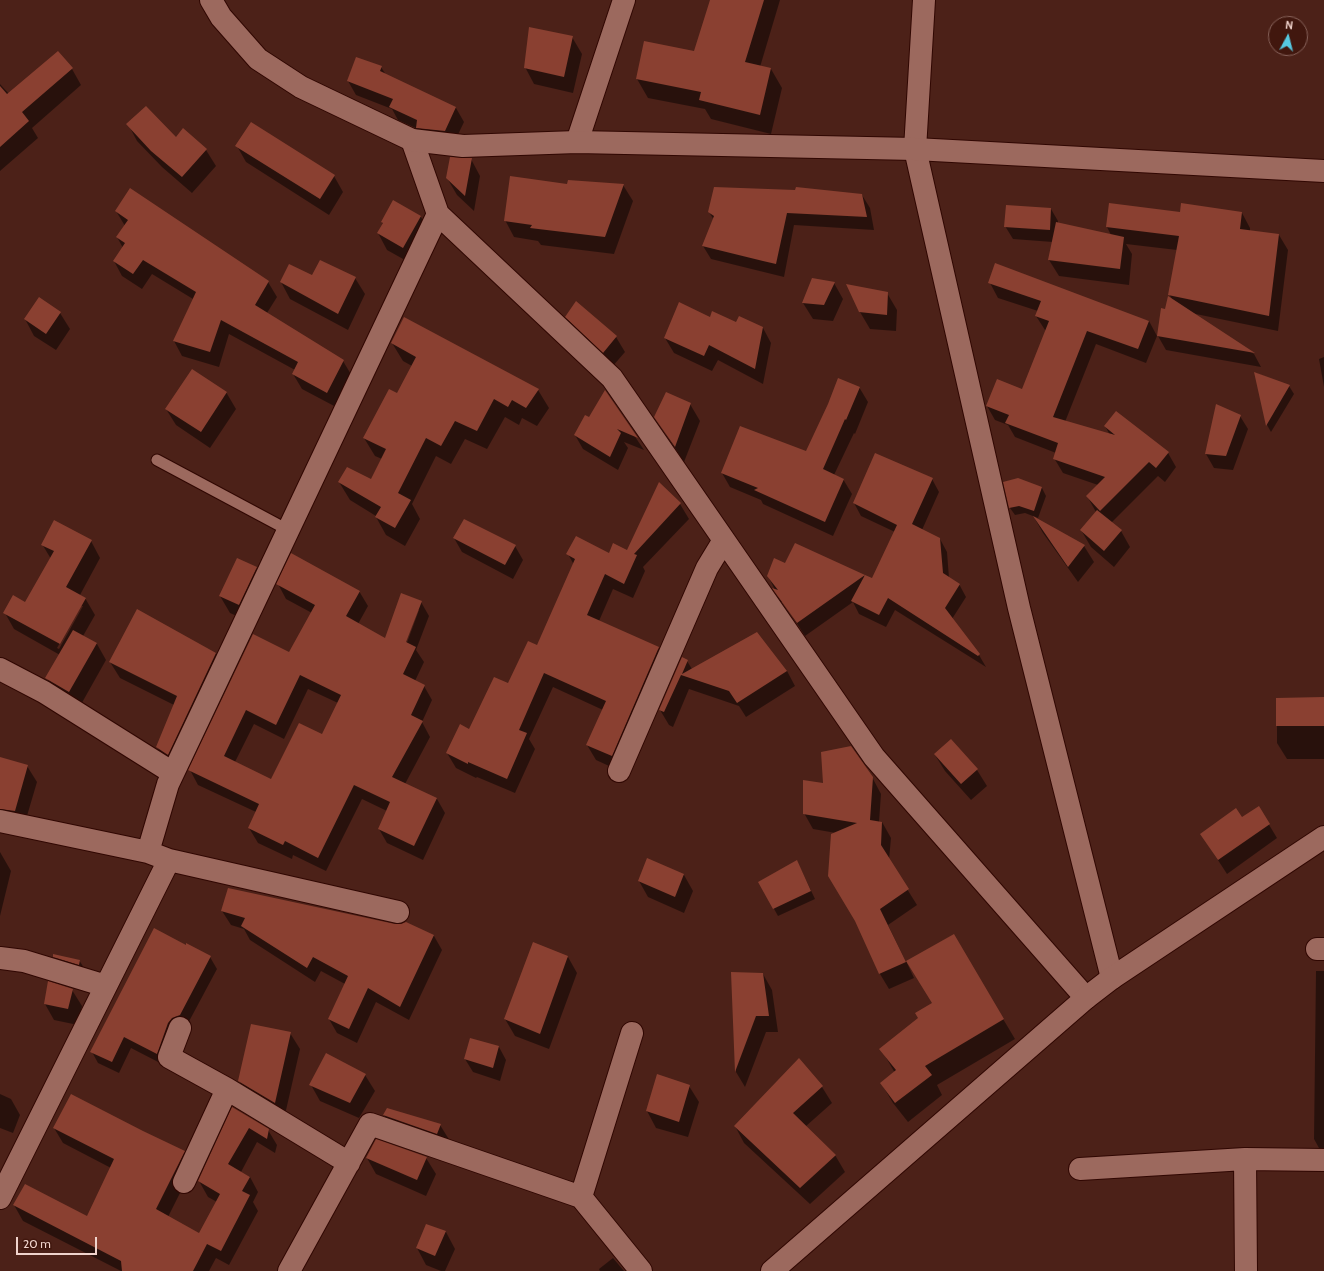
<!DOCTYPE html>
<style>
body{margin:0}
#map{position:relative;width:1324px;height:1271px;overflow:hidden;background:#4c2118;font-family:Cabin,sans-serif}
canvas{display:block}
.north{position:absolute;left:1268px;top:16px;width:40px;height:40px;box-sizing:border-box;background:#41170e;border:1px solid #87625a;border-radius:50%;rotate:7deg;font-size:11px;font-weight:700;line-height:16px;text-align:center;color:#f0d3cc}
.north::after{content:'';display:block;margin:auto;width:14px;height:18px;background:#56c9e1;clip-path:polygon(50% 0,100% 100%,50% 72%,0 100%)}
.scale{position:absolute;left:16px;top:1237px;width:81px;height:18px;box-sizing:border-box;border:2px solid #f0d3cc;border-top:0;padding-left:5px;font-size:12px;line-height:14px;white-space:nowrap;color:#f0d3cc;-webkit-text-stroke:3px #41170e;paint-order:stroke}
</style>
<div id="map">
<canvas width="1324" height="1271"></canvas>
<div class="north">N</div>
<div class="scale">20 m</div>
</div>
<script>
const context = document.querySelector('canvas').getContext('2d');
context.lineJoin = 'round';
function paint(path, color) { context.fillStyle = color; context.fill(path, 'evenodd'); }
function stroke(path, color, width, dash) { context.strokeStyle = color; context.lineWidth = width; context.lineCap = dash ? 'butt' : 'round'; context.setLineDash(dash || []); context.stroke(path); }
const shadow = new Path2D(`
 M 711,0 L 780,0 L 760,67 L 771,69 L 782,88 L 771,134 L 711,119 L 705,109 L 648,98 L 637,79 L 695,52 Z
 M 572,37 L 582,54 L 573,93 L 534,84 L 525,67 Z
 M 381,67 L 386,75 L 456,108 L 464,122 L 453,145 L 398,120 L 392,109 L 356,95 L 348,81 Z
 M 72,69 L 81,85 L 32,128 L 38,138 L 0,171 L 0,84 L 9,94 Z
 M 128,124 L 176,138 L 206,150 L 216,166 L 192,193 L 162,167 L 137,141 Z
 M 237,146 L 334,176 L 343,192 L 329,215 L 246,162 Z
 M 471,159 L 480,176 L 474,211 L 457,195 L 447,178 Z
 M 568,185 L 623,185 L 633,201 L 614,254 L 541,245 L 538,241 L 514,237 L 505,220 Z
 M 862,195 L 870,208 L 874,230 L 794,225 L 784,277 L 711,259 L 703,246 L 714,220 L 709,212 Z
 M 394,202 L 421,217 L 430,233 L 412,264 L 387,250 L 378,233 L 383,224 L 382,222 Z
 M 1110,204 L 1181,213 L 1242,213 L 1250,228 L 1250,231 L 1279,235 L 1288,250 L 1278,331 L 1191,313 L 1254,354 L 1261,367 L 1166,350 L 1158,336 L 1162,310 L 1166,310 L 1173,301 L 1169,294 L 1177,250 L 1126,244 L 1132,254 L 1129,285 L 1059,276 L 1049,260 L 1053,242 L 1013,239 L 1005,226 L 1051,209 L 1058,221 L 1058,224 L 1111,235 L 1107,227 Z
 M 116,211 L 268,282 L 277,297 L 267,313 L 343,361 L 352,376 L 336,407 L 302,389 L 293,374 L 295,370 L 229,334 L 219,367 L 182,356 L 174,341 L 193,299 L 152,274 L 142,289 L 122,276 L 114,261 L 123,248 L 117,237 L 125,226 Z
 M 355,278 L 365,294 L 348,330 L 290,299 L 281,282 Z
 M 834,283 L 843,299 L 833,321 L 813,319 L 803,303 Z
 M 990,283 L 1149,321 L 1157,336 L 1146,363 L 1096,344 L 1065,422 L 1110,435 L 1105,426 L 1168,453 L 1176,467 L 1165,482 L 1158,476 L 1111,523 L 1121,531 L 1130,547 L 1114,567 L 1091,547 L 1081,530 L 1096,512 L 1087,496 L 1098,485 L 1063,473 L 1054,458 L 1056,453 L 1015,437 L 1008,425 L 995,420 L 987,406 L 1022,391 L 1046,331 L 1045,330 L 1036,316 L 1038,311 L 998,298 Z
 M 887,293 L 897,310 L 896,331 L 870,329 L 860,312 Z
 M 60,313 L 70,329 L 56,350 L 34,336 L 25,319 Z
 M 566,317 L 616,337 L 625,352 L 612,367 L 575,332 Z
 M 710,318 L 763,328 L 771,343 L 763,384 L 718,360 L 712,371 L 674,353 L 665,338 Z
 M 392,343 L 538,390 L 549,408 L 537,426 L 522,418 L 519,425 L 505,417 L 487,449 L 465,439 L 451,464 L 436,456 L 412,504 L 420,519 L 405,546 L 386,535 L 376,517 L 376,516 L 350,500 L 339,482 L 371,481 L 382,459 L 375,456 L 364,438 L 397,395 L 412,366 L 403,361 Z
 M 1324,357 L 1324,387 L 1319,359 Z
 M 1256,373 L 1289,386 L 1294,394 L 1271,432 L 1267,425 Z
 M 859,387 L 868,402 L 855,434 L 854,433 L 834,475 L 843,479 L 852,494 L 833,536 L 763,504 L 761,500 L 730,487 L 722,473 L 806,453 Z
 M 226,392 L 236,409 L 210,448 L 176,425 L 166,409 Z
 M 605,392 L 644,450 L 624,442 L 628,448 L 618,470 L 583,449 L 575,435 L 589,418 Z
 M 690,404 L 700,421 L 684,462 L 655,417 Z
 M 1240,416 L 1248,429 L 1233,470 L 1214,468 L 1206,454 Z
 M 932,479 L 939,492 L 922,530 L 940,539 L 947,552 L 949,578 L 959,584 L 966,597 L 952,619 L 979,655 L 986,667 L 895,610 L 886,627 L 859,614 L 853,602 L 805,636 L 783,602 L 781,602 L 768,576 L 786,564 L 864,576 L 865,577 L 873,580 L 895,532 L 861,516 L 854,503 Z
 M 1018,479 L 1042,488 L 1046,496 L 1038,518 L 1025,513 L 1015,515 L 1010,508 Z
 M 659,484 L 680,504 L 689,519 L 643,567 L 645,571 L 633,598 L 613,589 L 599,621 L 658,648 L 667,663 L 620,771 L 596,760 L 587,745 L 603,710 L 553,687 L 529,739 L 535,749 L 515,793 L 477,777 L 476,778 L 456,768 L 447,753 L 469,730 L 508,685 L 537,646 L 574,565 L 568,554 L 609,554 L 628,552 Z
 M 1035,519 L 1084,546 L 1094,562 L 1078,582 L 1043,533 Z
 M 454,538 L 515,546 L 523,560 L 513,579 L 462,552 Z
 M 91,541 L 100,558 L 80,595 L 85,598 L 95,615 L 83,636 L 97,644 L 106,660 L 79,708 L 56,695 L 47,678 L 60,655 L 14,629 L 5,613 L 26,603 L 51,559 L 42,544 ZM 81,606 L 83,606 L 59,649 L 57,648 Z
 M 256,568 L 266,585 L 248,621 L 230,613 L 220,596 Z
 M 278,584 L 359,591 L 368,606 L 358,624 L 385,639 L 421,602 L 429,616 L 416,650 L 424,662 L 415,681 L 424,686 L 432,700 L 422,722 L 430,737 L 405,784 L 437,799 L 445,813 L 423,860 L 387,843 L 379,829 L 387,811 L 362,799 L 326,871 L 293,855 L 292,859 L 258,843 L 249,828 L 256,812 L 198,785 L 190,770 L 289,653 L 312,613 L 286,599 ZM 417,610 L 419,610 L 405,648 L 403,647 ZM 308,689 L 338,703 L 322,736 L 271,780 L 235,762 L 254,724 L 284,739 Z
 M 216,653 L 225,669 L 166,763 L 157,747 L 174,705 L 120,678 L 110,662 Z
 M 687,661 L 692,669 L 787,671 L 795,686 L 746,717 L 739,706 L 689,689 L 673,727 L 669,725 L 660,710 Z
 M 1324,698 L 1324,759 L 1287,759 L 1277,743 L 1277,699 Z
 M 935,755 L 977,770 L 987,786 L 971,800 L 945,771 Z
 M 0,758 L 27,766 L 37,782 L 24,826 L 0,819 Z
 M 872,777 L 881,794 L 879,822 L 882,822 L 891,838 L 889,860 L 917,905 L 888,925 L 906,962 L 953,935 L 1015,1039 L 937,1085 L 942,1095 L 908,1122 L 893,1103 L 881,1083 L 895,1073 L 881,1049 L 920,1019 L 933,1003 L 908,962 L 907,963 L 914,978 L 889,989 L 880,974 L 857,923 L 836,833 L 813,829 L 804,813 L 825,784 Z
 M 1259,808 L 1277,838 L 1227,874 L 1201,834 L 1242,818 Z
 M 0,852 L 11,871 L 0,916 Z
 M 797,861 L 815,899 L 778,916 L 759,882 Z
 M 684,875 L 693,891 L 684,913 L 648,897 L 639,881 Z
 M 222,911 L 434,936 L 442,950 L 409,1020 L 376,1002 L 357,1043 L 337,1033 L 329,1019 L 345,984 L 321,971 L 315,982 L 250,940 L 244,929 L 231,925 Z
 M 186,946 L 210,957 L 217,969 L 186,1027 L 164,1065 L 131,1048 L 119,1073 L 98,1063 L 92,1052 Z
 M 54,956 L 79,960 L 84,968 L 58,965 Z
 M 568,957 L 577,973 L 549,1049 L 515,1036 L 505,1019 Z
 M 1316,971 L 1324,971 L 1324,1157 L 1314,1139 Z
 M 732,973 L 763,974 L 772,990 L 778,1032 L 766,1032 L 745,1087 L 736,1072 Z
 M 72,990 L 82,1006 L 78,1025 L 54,1020 L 45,1004 Z
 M 290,1033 L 300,1049 L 284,1119 L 249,1098 L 239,1081 Z
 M 471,1040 L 499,1047 L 506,1060 L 500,1081 L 473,1072 L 465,1059 Z
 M 799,1060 L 822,1087 L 832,1103 L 805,1127 L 835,1155 L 845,1172 L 810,1204 L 744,1143 L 735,1126 Z
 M 365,1075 L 375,1091 L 359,1118 L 320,1101 L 311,1085 Z
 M 689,1086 L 699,1102 L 688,1137 L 656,1128 L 647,1111 Z
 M 0,1094 L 11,1099 L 20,1115 L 13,1133 L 0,1128 Z
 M 233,1108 L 268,1130 L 277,1145 L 275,1153 L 257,1142 L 241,1172 L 250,1177 L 258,1192 L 253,1202 L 258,1211 L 229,1265 L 216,1258 L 209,1271 L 121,1271 L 23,1221 L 14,1205 L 88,1217 L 111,1168 L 63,1143 L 54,1128 L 184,1152 L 193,1167 L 168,1217 L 200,1234 L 217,1202 L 208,1197 L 199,1181 Z
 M 384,1115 L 440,1125 L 450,1141 L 394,1132 Z
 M 367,1158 L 426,1158 L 436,1174 L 426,1196 L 376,1174 Z
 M 426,1226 L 446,1232 L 455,1249 L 445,1271 L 441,1271 L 426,1265 L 417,1248 Z
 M 613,1258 L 624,1271 L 600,1271 L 599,1269 Z`);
const building = new Path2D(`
 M 710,0 L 764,0 L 745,62 L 771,68 L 760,115 L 699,100 L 701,92 L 636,79 L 644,41 L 694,51 Z
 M 529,27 L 573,36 L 564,77 L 524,68 Z
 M 58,51 L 73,68 L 22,112 L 29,121 L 0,147 L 0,86 L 7,94 Z
 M 356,57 L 382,66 L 380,71 L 456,107 L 445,131 L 416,128 L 417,120 L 389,107 L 393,99 L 347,81 Z
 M 146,106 L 176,137 L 183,128 L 207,149 L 182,177 L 151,151 L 126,124 Z
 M 251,122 L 335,175 L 320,199 L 235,146 Z
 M 450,157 L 472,158 L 465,196 L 446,178 Z
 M 510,176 L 567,184 L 568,180 L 624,184 L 605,237 L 530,228 L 532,225 L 504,221 Z
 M 714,187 L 795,190 L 796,187 L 862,194 L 867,217 L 787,213 L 776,264 L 763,261 L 702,246 L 714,216 L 708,212 Z
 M 130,188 L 269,281 L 255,305 L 344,360 L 327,393 L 292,374 L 298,362 L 221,320 L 210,352 L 173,341 L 196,292 L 143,260 L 133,274 L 113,261 L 125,243 L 116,237 L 128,220 L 115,211 Z
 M 393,200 L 421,216 L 403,248 L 377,233 L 383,223 L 381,222 Z
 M 1109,203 L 1180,212 L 1181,203 L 1242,212 L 1240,229 L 1279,234 L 1269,316 L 1168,295 L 1179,236 L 1106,227 Z
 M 1006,205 L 1051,208 L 1050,230 L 1004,227 Z
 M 1056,222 L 1124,237 L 1120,269 L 1048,260 Z
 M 320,260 L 356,277 L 338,314 L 280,282 L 289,264 L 312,275 Z
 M 995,263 L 1149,321 L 1138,349 L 1087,331 L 1053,417 L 1115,435 L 1104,426 L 1116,411 L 1169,452 L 1156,468 L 1149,462 L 1100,511 L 1086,496 L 1105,477 L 1053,459 L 1058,443 L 1005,423 L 1009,415 L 986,406 L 997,379 L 1022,389 L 1049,321 L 1035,316 L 1041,301 L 988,283 Z
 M 812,278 L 835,282 L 824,305 L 802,303 Z
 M 846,284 L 888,292 L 887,315 L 859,312 Z
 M 1168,296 L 1255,353 L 1157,336 L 1161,308 L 1165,309 Z
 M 39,297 L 61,312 L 46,334 L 24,319 Z
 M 576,301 L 617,336 L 603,353 L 565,317 Z
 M 679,302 L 710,317 L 712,311 L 736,322 L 739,316 L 763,327 L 755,369 L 709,345 L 704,356 L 664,338 Z
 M 404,317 L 539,389 L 526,408 L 512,400 L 508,407 L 494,399 L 477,431 L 455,421 L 441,446 L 426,438 L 398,493 L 411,500 L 395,528 L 375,517 L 381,507 L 338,482 L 347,467 L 371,479 L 386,449 L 363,438 L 389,389 L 397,393 L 416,357 L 391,343 Z
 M 192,369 L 227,392 L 201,432 L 165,409 Z
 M 1254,372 L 1290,385 L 1266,426 Z
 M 838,378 L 860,387 L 846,420 L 845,419 L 823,469 L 844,479 L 825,522 L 754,490 L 758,488 L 721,473 L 740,426 L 806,451 L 828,404 Z
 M 605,390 L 638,438 L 617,429 L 621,433 L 610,457 L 574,435 L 585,415 L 589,417 Z
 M 666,392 L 691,403 L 675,447 L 654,417 Z
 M 1216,404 L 1241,415 L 1226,456 L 1205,454 Z
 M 875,453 L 933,478 L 912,524 L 940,538 L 943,573 L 960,584 L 945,608 L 980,654 L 978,656 L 888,598 L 879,615 L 851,601 L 865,575 L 872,578 L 897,525 L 853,503 Z
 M 1018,478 L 1042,487 L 1034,511 L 1019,506 L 1009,508 L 1003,482 Z
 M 659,482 L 681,503 L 634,554 L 637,555 L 624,584 L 605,574 L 587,615 L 659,647 L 612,756 L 586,745 L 606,701 L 544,673 L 519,730 L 527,733 L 507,779 L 468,762 L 468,764 L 446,753 L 460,724 L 469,729 L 494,677 L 508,683 L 528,641 L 537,645 L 575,559 L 566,554 L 576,536 L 609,553 L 613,543 L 627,550 Z
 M 1097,510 L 1122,530 L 1104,551 L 1080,530 Z
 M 1033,516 L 1085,545 L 1068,567 Z
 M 464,519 L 516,545 L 505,565 L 453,538 Z
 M 54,520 L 92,540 L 66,587 L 86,598 L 60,644 L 3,613 L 13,595 L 25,602 L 54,551 L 41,545 Z
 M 795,543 L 865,575 L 797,623 L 772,588 L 778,590 L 767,576 L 774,558 L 785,563 Z
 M 291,553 L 360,591 L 346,616 L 385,638 L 401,593 L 422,601 L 406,642 L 416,647 L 403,674 L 425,685 L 411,715 L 423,721 L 392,777 L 437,798 L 414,846 L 378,829 L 390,802 L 354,785 L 318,858 L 285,841 L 283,845 L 248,828 L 259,804 L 188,770 L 253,634 L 289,652 L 315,605 L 276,584 ZM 300,675 L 341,695 L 322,734 L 299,723 L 271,779 L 224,756 L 246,710 L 276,725 Z
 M 237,558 L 257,567 L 239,605 L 219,596 Z
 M 137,609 L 216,653 L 168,755 L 156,747 L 177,696 L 109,662 Z
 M 73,630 L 97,643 L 69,692 L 45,678 Z
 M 757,632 L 787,671 L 737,703 L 729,691 L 681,675 L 664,712 L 659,710 L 682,657 L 688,660 L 682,674 Z
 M 1324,697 L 1324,726 L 1276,726 L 1276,698 Z
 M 951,739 L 978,769 L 961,784 L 934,754 Z
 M 851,746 L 873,777 L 870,820 L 882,822 L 881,845 L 909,889 L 880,909 L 906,962 L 879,974 L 855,921 L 828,876 L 831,834 L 857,823 L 803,814 L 803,780 L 823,783 L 821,752 Z
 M 0,757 L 28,765 L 15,811 L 0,809 Z
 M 1259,806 L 1270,824 L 1218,860 L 1200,834 L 1236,808 L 1242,817 Z
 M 647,858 L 684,874 L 675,897 L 638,881 Z
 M 797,860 L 811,891 L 773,909 L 758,882 Z
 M 228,888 L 395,924 L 401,924 L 406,922 L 434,935 L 400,1007 L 368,988 L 349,1029 L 328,1019 L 348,976 L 313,957 L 307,968 L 241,926 L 245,918 L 221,911 Z
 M 154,928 L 186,945 L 186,943 L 211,956 L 180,1015 L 172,1018 L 168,1023 L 157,1054 L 124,1037 L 112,1062 L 90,1052 Z
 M 954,934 L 1004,1019 L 925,1066 L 932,1075 L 895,1103 L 880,1083 L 896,1070 L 879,1049 L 918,1018 L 915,1013 L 932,1003 L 906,961 Z
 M 533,942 L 568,956 L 540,1034 L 504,1019 Z
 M 53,954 L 80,960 L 79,965 L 53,957 Z
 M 731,972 L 763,973 L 769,1016 L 756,1016 L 735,1072 Z
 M 48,981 L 73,989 L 68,1009 L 44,1004 Z
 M 251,1024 L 291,1032 L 275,1103 L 238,1081 Z
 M 470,1038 L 499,1046 L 493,1068 L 464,1059 Z
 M 326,1053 L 366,1074 L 350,1103 L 309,1085 Z
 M 799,1058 L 823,1086 L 793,1113 L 836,1155 L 800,1188 L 734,1126 Z
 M 657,1074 L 690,1085 L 679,1122 L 646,1111 Z
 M 71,1094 L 143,1131 L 185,1151 L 156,1209 L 199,1233 L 220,1194 L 198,1181 L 232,1107 L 269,1129 L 267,1139 L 249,1128 L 228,1164 L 250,1177 L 242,1191 L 250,1195 L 221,1251 L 207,1244 L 193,1271 L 122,1271 L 121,1261 L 13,1205 L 25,1184 L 87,1216 L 114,1159 L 53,1128 Z
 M 387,1108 L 441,1124 L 437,1134 L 383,1115 Z
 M 376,1139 L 427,1157 L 417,1180 L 366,1158 Z
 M 426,1224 L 446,1231 L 435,1256 L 416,1248 Z`);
const service = new Path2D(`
 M 157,460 L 288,530`);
const minor = new Path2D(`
 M 924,0 L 915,149 L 1019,608 L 1112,978
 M 412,140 L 438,214 L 612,378 L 874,757 L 1086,998
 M 577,142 L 624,0
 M 0,669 L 44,692 L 173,773
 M 619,771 L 707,568 L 724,540
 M 0,821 L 148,852 L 169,860 L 398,912
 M 148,852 L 168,784 L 438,214
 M 1317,949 L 1324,949
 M 0,958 L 24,961 L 106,986
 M 180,1028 L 169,1057 L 227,1089 L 349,1163
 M 1245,1159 L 1246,1271
 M 1080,1169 L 1245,1159 L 1324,1160
 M 184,1182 L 227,1089
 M 581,1197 L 632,1033
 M 0,1198 L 169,860
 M 289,1271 L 370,1124 L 581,1197 L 641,1271`);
const tertiary = new Path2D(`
 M 211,0 L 221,17 L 258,59 L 301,87 L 412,140 L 463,146 L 577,142 L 915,149 L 1324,171
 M 772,1271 L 1086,998 L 1112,978 L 1324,837`);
paint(shadow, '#0007');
paint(building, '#8a4031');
stroke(service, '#300702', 13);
stroke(minor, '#300702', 24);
stroke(tertiary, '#300702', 24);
stroke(service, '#9c695e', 11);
stroke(minor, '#9c695e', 22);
stroke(tertiary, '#9c695e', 22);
</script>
